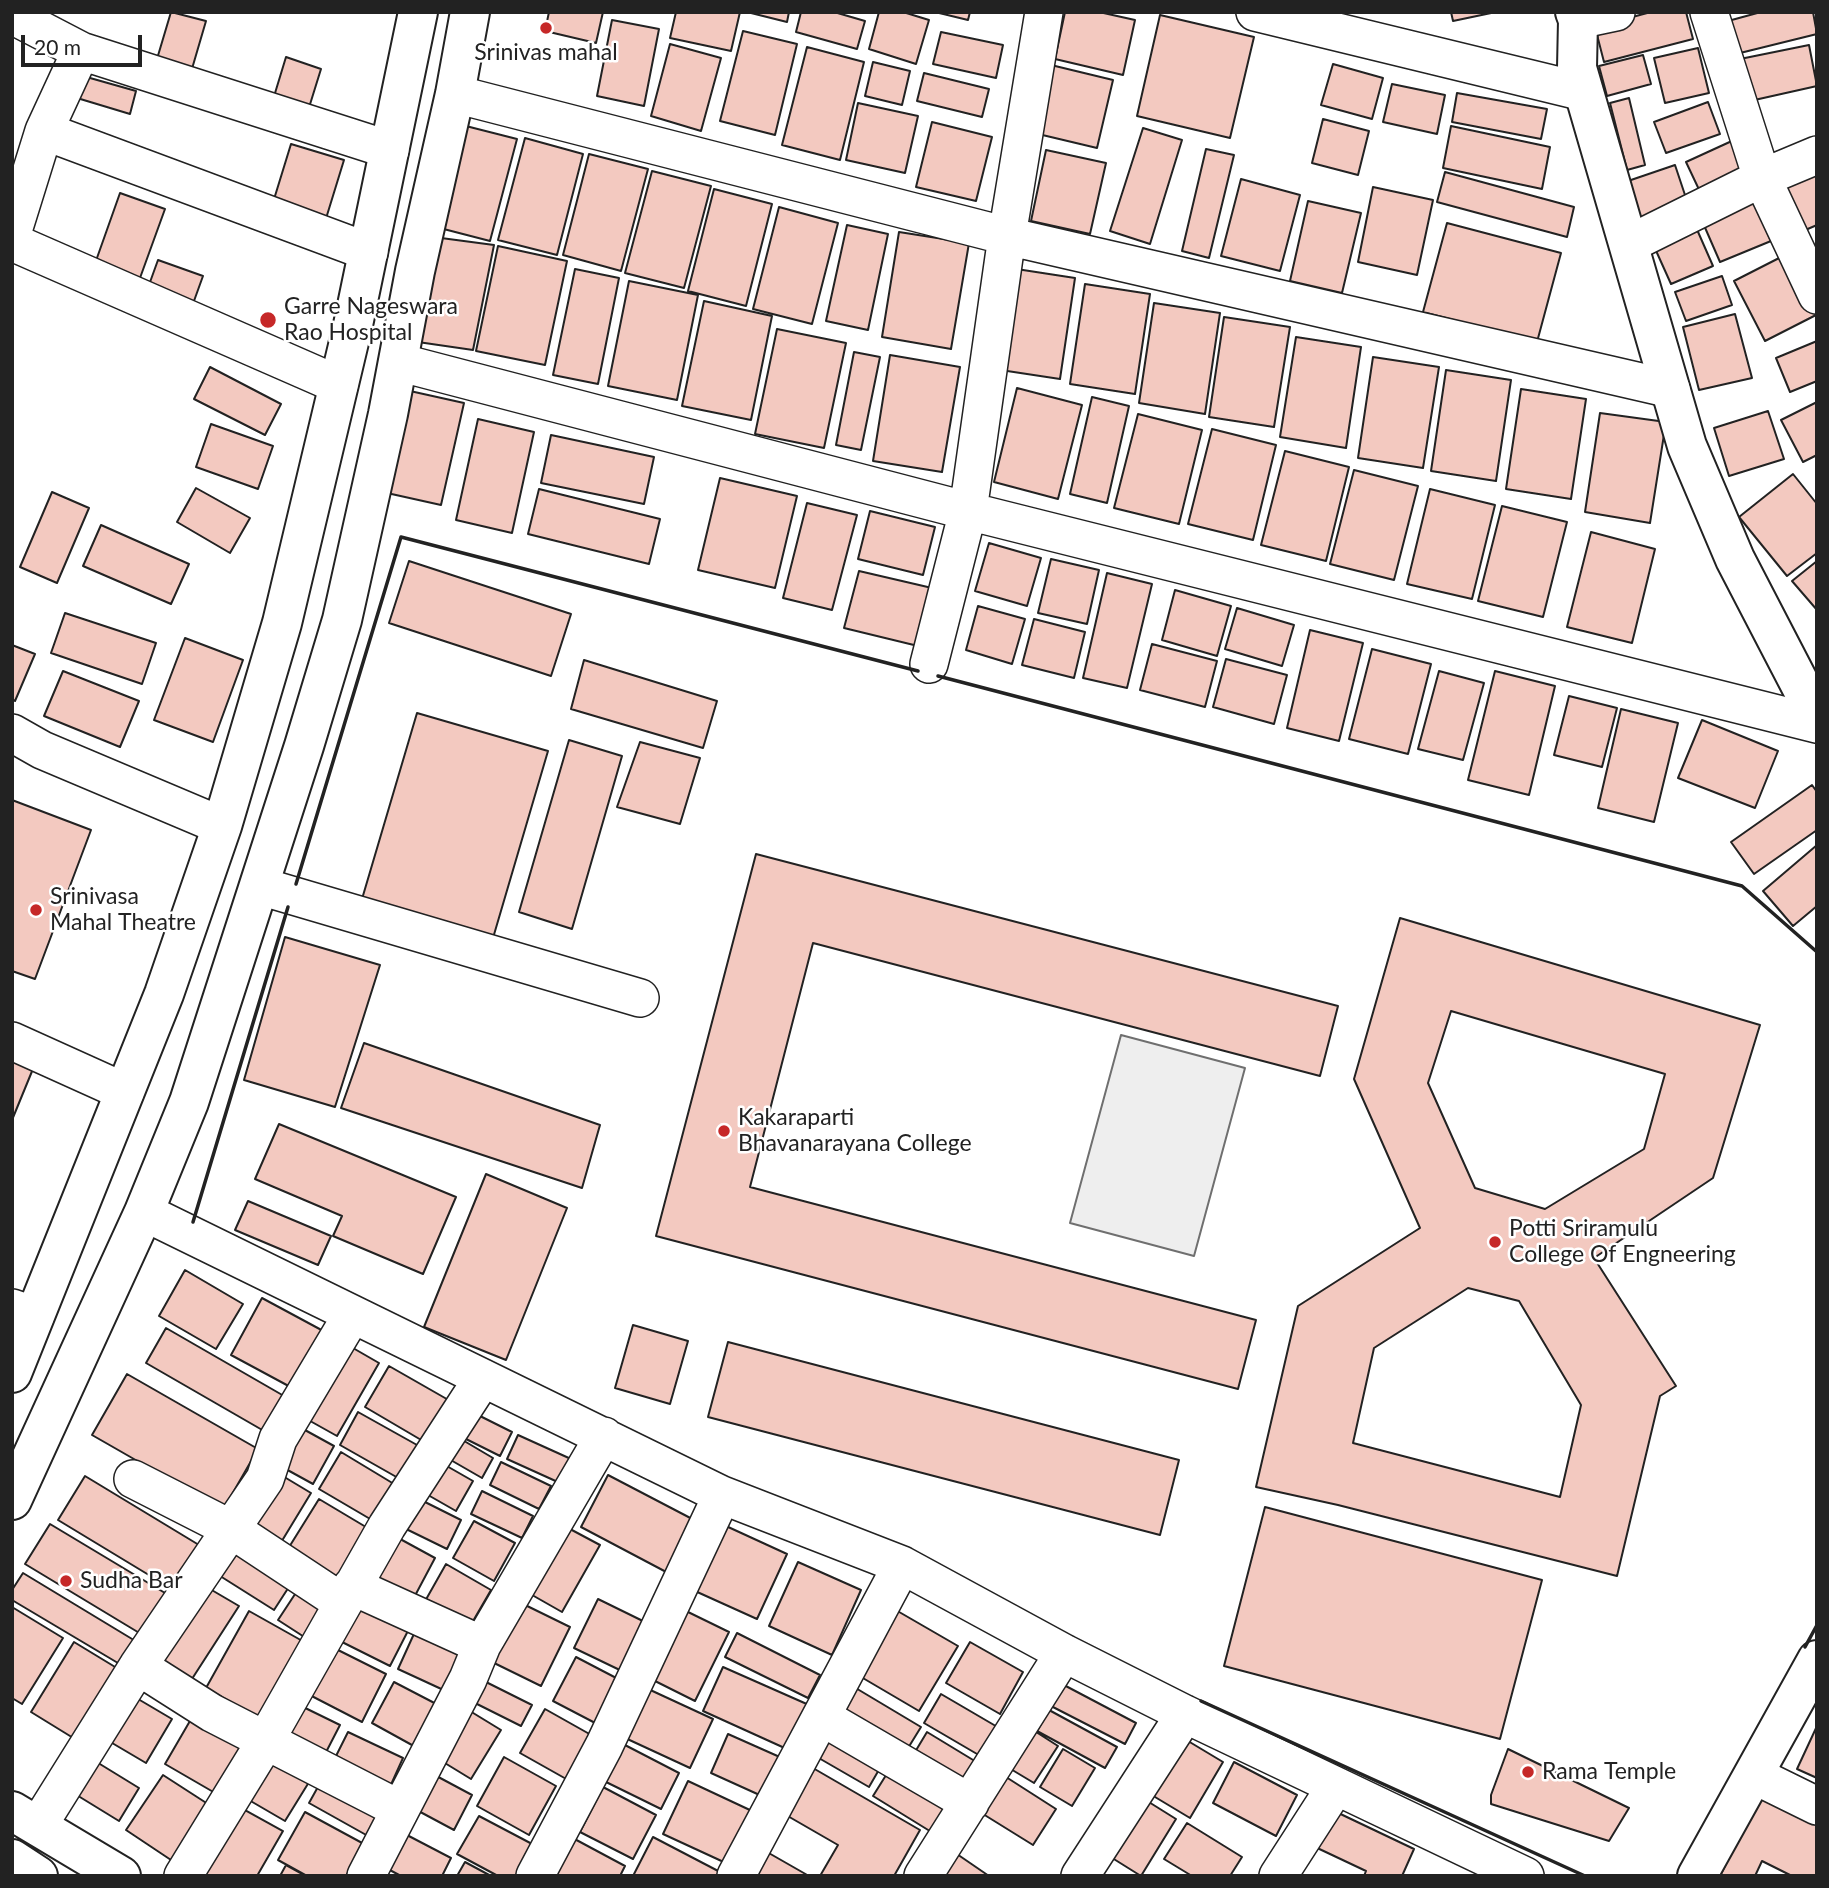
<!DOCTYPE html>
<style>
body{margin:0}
#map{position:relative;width:1829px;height:1888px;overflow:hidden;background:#fff;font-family:Lato,sans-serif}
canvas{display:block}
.frame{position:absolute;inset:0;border:14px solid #222;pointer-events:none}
.scale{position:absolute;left:21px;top:35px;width:121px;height:32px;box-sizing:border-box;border:4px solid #222;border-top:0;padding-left:9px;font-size:21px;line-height:24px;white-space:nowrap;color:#222;-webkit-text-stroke:5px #fff;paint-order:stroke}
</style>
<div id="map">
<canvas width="1829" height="1888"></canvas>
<div class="frame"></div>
<div class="scale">20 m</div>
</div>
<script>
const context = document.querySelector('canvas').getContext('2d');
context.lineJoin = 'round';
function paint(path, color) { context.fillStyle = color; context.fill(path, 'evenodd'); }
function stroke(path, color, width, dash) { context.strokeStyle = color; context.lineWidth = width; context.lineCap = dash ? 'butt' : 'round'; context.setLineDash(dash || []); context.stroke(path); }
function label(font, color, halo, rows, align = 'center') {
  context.font = font + ' Lato,sans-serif'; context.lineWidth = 5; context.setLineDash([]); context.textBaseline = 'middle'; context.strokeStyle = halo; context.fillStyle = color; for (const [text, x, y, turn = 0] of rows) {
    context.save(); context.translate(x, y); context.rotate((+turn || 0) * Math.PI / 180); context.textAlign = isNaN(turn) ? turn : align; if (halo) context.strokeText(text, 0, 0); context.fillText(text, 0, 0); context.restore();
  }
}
const green = new Path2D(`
 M 1121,1035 L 1245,1068 L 1194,1256 L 1070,1223 Z`);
const building = new Path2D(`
 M 171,12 L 206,21 L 189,79 L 154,69 Z
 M 549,12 L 603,12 L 596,43 L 545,31 Z
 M 676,12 L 740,12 L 731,51 L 670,38 Z
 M 747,12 L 789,12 L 787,22 Z
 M 801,12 L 834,12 L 865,21 L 857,49 L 796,32 Z
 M 879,12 L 903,12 L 929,20 L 916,64 L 869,49 Z
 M 935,12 L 970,12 L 968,20 Z
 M 1065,12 L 1099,12 L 1135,20 L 1123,75 L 1055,59 Z
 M 1451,12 L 1496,12 L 1453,21 Z
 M 1651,12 L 1686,12 L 1693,39 L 1604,62 L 1595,27 Z
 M 1761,12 L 1813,12 L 1817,34 L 1736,54 L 1728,21 Z
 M 1160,15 L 1254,37 L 1230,138 L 1137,116 Z
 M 612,20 L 659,29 L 644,106 L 597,96 Z
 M 743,31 L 797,44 L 775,135 L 720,121 Z
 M 941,32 L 1003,45 L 996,78 L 933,64 Z
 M 670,44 L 721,58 L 701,131 L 651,116 Z
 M 1809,45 L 1817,86 L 1750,101 L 1740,59 Z
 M 807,47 L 864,62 L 840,160 L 782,145 Z
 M 1698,48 L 1709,93 L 1665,103 L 1654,58 Z
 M 1643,55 L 1651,84 L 1607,96 L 1599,66 Z
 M 286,57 L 321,69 L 307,114 L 272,103 Z
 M 873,62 L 910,71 L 902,105 L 865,96 Z
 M 1333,64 L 1383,78 L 1372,119 L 1321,105 Z
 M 1051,65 L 1113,80 L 1097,148 L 1034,133 Z
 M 924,73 L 989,89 L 982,117 L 917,101 Z
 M 83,76 L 136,91 L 130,114 L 77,98 Z
 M 1392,84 L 1445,95 L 1437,134 L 1383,122 Z
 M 1457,93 L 1547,109 L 1541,139 L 1452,122 Z
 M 1629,98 L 1645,165 L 1627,170 L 1610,103 Z
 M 1708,102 L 1720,134 L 1666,153 L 1654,122 Z
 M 858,103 L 918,116 L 905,173 L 846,160 Z
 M 1323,119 L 1369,131 L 1358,175 L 1312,163 Z
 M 932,122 L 992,137 L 976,201 L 916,187 Z
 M 458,124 L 517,139 L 490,241 L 432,226 Z
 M 1451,126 L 1550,147 L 1542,189 L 1443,168 Z
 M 1143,128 L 1182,140 L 1150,244 L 1110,231 Z
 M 525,138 L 583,154 L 557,255 L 498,240 Z
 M 1734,140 L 1750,176 L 1703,198 L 1686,162 Z
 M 291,144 L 344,160 L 324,225 L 271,209 Z
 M 1206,149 L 1234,155 L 1209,258 L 1182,251 Z
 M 1046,150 L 1106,163 L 1090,234 L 1031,221 Z
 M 589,154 L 648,169 L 621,271 L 563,255 Z
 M 1675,165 L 1689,207 L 1641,222 L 1628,181 Z
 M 1817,168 L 1817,225 L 1803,231 L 1782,183 Z
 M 652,171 L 711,186 L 684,288 L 625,273 Z
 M 1445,172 L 1574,207 L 1567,237 L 1437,202 Z
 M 1241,179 L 1300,195 L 1280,271 L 1221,256 Z
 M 1373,187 L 1433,200 L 1417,275 L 1358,262 Z
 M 714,189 L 772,204 L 746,306 L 688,291 Z
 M 120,193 L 165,209 L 136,289 L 92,272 Z
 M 1308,201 L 1361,213 L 1342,293 L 1290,281 Z
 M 1754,202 L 1771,241 L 1720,262 L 1703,223 Z
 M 779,207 L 838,223 L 812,324 L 753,309 Z
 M 1447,223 L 1561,253 L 1537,342 L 1423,312 Z
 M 847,225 L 888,234 L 868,330 L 826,321 Z
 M 1695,225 L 1713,266 L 1671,284 L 1653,244 Z
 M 899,232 L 969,243 L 951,349 L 882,337 Z
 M 426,236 L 494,245 L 473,350 L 411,341 Z
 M 498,246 L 567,261 L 545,365 L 476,351 Z
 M 1785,255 L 1816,315 L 1765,341 L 1734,281 Z
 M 158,260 L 203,276 L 190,312 L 145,296 Z
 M 1010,268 L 1075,278 L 1060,379 L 994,369 Z
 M 575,269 L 619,278 L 598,384 L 553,375 Z
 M 1722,276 L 1732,305 L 1686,321 L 1675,292 Z
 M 629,281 L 698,295 L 677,400 L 608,386 Z
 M 1085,284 L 1150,294 L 1135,394 L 1070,384 Z
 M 704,301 L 772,316 L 751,420 L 682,406 Z
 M 1154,303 L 1220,313 L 1205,414 L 1139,403 Z
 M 1735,314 L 1752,378 L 1699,390 L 1683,327 Z
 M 1224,317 L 1290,327 L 1274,427 L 1209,417 Z
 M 777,329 L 846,343 L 824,448 L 755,434 Z
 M 1296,337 L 1361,347 L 1346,448 L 1280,437 Z
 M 1817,341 L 1817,381 L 1790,392 L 1776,358 Z
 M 854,352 L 880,357 L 861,450 L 836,445 Z
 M 890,355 L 960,367 L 942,472 L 873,461 Z
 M 1373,357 L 1439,367 L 1423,468 L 1358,458 Z
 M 210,367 L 281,404 L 265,435 L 194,399 Z
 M 1446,370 L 1511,380 L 1496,481 L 1431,471 Z
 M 1017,388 L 1082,405 L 1058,499 L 994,482 Z
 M 1521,389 L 1586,399 L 1571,499 L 1506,489 Z
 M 410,391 L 464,403 L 441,505 L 387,493 Z
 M 1092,397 L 1129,406 L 1107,503 L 1070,494 Z
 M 1817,402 L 1817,455 L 1803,462 L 1781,420 Z
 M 1768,411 L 1784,459 L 1729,476 L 1714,428 Z
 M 1600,413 L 1666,422 L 1650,523 L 1585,512 Z
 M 1138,414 L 1202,430 L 1179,524 L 1114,508 Z
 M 478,419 L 534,432 L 512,533 L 456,520 Z
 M 211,424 L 273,446 L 258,489 L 196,467 Z
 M 1212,429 L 1276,445 L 1253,540 L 1188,524 Z
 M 551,435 L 654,457 L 644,504 L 541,483 Z
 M 1285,451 L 1349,467 L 1326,561 L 1261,545 Z
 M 1354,470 L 1418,486 L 1394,580 L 1330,564 Z
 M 1793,474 L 1817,504 L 1817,553 L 1787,576 L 1739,517 Z
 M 720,478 L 797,496 L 775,588 L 698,570 Z
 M 196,488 L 250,518 L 230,553 L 177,522 Z
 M 539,489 L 660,519 L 649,564 L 528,534 Z
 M 1430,489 L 1495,505 L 1472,599 L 1407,584 Z
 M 52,492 L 89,508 L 57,583 L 20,567 Z
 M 807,503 L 857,515 L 832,610 L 783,598 Z
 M 1502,506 L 1567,522 L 1543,617 L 1478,601 Z
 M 870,511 L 935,527 L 923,575 L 858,559 Z
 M 101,525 L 189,564 L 171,604 L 83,566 Z
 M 1591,532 L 1655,549 L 1632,643 L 1567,627 Z
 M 989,543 L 1041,558 L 1027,606 L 975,591 Z
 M 1051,559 L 1099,570 L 1087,624 L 1038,613 Z
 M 409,561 L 571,614 L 551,676 L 389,623 Z
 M 1817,561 L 1817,610 L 1792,581 Z
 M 859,571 L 932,588 L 918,646 L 844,628 Z
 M 1107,573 L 1152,584 L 1127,688 L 1083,678 Z
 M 1175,590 L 1231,606 L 1217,656 L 1162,640 Z
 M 978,606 L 1025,619 L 1012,664 L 966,650 Z
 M 1237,608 L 1294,625 L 1282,666 L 1225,649 Z
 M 65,613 L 156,643 L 142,684 L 51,653 Z
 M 1034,619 L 1085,632 L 1074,678 L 1022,665 Z
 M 1310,630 L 1363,643 L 1339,741 L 1287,728 Z
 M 185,638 L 243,660 L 213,742 L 154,720 Z
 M 1152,644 L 1217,661 L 1205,707 L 1140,690 Z
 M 12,645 L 35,654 L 15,701 L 12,699 Z
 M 1372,649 L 1431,664 L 1408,754 L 1349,739 Z
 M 1226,659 L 1287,675 L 1274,724 L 1213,707 Z
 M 584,660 L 717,701 L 703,748 L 571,709 Z
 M 63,671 L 139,701 L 120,747 L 44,716 Z
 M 1439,671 L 1484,683 L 1463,760 L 1418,749 Z
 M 1495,671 L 1555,686 L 1529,795 L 1468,780 Z
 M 1569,696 L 1617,708 L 1602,767 L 1554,755 Z
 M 1621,709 L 1678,723 L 1654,822 L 1598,808 Z
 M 417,713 L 548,751 L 493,938 L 362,899 Z
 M 1702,720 L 1778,751 L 1755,808 L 1678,778 Z
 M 569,740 L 622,756 L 572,929 L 519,912 Z
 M 640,742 L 700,758 L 680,824 L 617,807 Z
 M 1812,785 L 1817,792 L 1817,830 L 1754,874 L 1731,842 Z
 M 12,800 L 91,830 L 35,979 L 12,971 Z
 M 1817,845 L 1817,906 L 1793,926 L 1763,891 Z
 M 756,854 L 1338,1006 L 1320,1076 L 813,943 L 750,1187 L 1256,1320 L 1238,1389 L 656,1236 Z
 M 1400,918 L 1760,1025 L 1713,1178 L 1594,1258 L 1676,1386 L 1660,1396 L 1617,1576 L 1338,1505 L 1256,1487 L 1298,1306 L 1420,1228 L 1354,1079 ZM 1451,1011 L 1665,1074 L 1644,1149 L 1545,1209 L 1475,1188 L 1428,1083 ZM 1468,1288 L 1519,1301 L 1581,1405 L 1560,1497 L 1353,1443 L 1374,1348 Z
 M 285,937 L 380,965 L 335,1107 L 244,1080 Z
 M 364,1043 L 600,1125 L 582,1188 L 341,1108 Z
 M 12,1051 L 35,1064 L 12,1120 Z
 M 279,1124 L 456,1197 L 423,1274 L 333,1236 L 342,1216 L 255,1179 Z
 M 486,1174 L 567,1208 L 506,1360 L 424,1327 Z
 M 248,1201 L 331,1236 L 318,1265 L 235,1230 Z
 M 185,1270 L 243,1304 L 216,1349 L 159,1316 Z
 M 262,1298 L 327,1333 L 296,1390 L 231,1355 Z
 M 633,1325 L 688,1341 L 670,1404 L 615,1388 Z
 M 166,1328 L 284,1396 L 264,1431 L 146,1363 Z
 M 728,1342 L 1179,1460 L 1160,1535 L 708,1417 Z
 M 346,1344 L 379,1363 L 337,1436 L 303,1417 Z
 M 389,1366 L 452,1402 L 428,1444 L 365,1407 Z
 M 127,1374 L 258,1449 L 223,1510 L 92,1435 Z
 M 358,1412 L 426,1450 L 407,1483 L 340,1445 Z
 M 474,1413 L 512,1432 L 500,1456 L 462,1437 Z
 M 294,1424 L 334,1446 L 313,1484 L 273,1462 Z
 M 454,1435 L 493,1458 L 482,1478 L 442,1455 Z
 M 518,1435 L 571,1459 L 560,1483 L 507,1459 Z
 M 341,1452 L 399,1487 L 377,1523 L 319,1489 Z
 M 438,1461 L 473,1481 L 456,1511 L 421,1491 Z
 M 501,1462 L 551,1486 L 539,1509 L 490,1485 Z
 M 276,1472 L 311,1493 L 277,1549 L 241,1528 Z
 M 608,1475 L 698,1522 L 670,1574 L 581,1527 Z
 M 85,1476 L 199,1545 L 172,1589 L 58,1520 Z
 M 482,1491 L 533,1516 L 522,1538 L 471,1514 Z
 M 415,1497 L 461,1520 L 447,1549 L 400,1526 Z
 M 319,1499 L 376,1533 L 343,1587 L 286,1552 Z
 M 1265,1507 L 1542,1580 L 1500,1739 L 1224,1666 Z
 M 474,1521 L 515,1543 L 494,1581 L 453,1558 Z
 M 555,1521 L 600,1545 L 562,1612 L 518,1587 Z
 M 50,1524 L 170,1596 L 146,1637 L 25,1564 Z
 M 726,1526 L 787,1554 L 757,1619 L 695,1591 Z
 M 391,1534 L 435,1558 L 409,1607 L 365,1583 Z
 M 232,1535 L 296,1576 L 274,1610 L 209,1569 Z
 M 798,1562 L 861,1590 L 832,1655 L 769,1626 Z
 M 446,1564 L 491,1590 L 469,1628 L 424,1603 Z
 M 23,1573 L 142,1645 L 128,1669 L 12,1600 L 12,1590 Z
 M 198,1582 L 239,1606 L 190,1682 L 150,1657 Z
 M 303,1582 L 337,1605 L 312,1642 L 278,1620 Z
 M 356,1594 L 412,1623 L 390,1666 L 334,1638 Z
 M 598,1599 L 649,1624 L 626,1673 L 574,1648 Z
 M 517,1601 L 570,1627 L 541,1686 L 488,1660 Z
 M 12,1607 L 63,1638 L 22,1704 L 12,1698 Z
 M 894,1609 L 958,1646 L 919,1711 L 856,1674 Z
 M 249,1611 L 306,1643 L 263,1720 L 206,1688 Z
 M 686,1611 L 729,1632 L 695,1701 L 651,1679 Z
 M 418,1625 L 471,1650 L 450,1693 L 398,1669 Z
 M 737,1633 L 820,1675 L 808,1698 L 725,1657 Z
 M 74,1642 L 125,1673 L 83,1744 L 31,1712 Z
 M 970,1642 L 1023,1672 L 1000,1714 L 946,1683 Z
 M 324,1643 L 386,1674 L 362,1722 L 300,1690 Z
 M 576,1657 L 622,1681 L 599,1725 L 553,1701 Z
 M 723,1667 L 809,1705 L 789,1750 L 703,1711 Z
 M 394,1682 L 444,1708 L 421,1750 L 372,1723 Z
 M 486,1682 L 532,1705 L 521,1726 L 475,1703 Z
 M 1062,1684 L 1136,1723 L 1125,1744 L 1051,1706 Z
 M 854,1687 L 921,1727 L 905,1753 L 839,1713 Z
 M 646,1688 L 713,1719 L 690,1768 L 623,1737 Z
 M 941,1694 L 1006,1732 L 989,1761 L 924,1723 Z
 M 133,1696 L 172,1719 L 146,1763 L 107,1740 Z
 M 295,1703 L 340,1725 L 323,1758 L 279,1735 Z
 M 465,1708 L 501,1730 L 471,1779 L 435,1757 Z
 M 545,1709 L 593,1736 L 568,1780 L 520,1753 Z
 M 1049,1710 L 1117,1747 L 1105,1768 L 1037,1731 Z
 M 194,1714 L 251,1747 L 222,1797 L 165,1764 Z
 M 1817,1726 L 1817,1778 L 1797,1769 Z
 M 1033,1730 L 1058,1746 L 1034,1783 L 1009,1768 Z
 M 832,1731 L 884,1761 L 869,1787 L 817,1757 Z
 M 348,1732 L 403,1758 L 389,1789 L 333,1762 Z
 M 927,1732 L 983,1766 L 968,1792 L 912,1757 Z
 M 728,1734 L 782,1758 L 764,1797 L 711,1773 Z
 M 1183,1738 L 1223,1762 L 1190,1818 L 1150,1794 Z
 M 623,1744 L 679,1773 L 661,1809 L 604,1781 Z
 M 271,1748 L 314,1774 L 285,1821 L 242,1796 Z
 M 1063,1749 L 1095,1768 L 1072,1806 L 1040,1787 Z
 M 1508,1749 L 1629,1808 L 1609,1841 L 1491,1804 L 1491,1795 Z
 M 504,1757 L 556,1786 L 529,1835 L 477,1806 Z
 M 95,1761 L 139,1788 L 119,1821 L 75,1794 Z
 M 1234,1762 L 1297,1795 L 1276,1836 L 1213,1803 Z
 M 806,1764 L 920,1830 L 894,1876 L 820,1876 L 838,1845 L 779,1811 Z
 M 893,1764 L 953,1800 L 933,1833 L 873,1796 Z
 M 429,1772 L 472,1795 L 454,1830 L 411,1807 Z
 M 163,1775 L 211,1806 L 174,1862 L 126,1830 Z
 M 324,1776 L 383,1808 L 368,1836 L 309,1803 Z
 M 1006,1777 L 1056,1809 L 1033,1845 L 983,1814 Z
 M 688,1781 L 752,1811 L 728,1864 L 663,1834 Z
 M 603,1787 L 656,1815 L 633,1859 L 580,1832 Z
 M 1760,1795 L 1817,1823 L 1817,1876 L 1792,1876 L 1762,1861 L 1755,1876 L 1720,1876 Z
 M 1144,1799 L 1176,1819 L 1141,1876 L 1109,1856 Z
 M 236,1805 L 283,1831 L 257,1876 L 206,1876 L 199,1872 Z
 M 1330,1809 L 1414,1849 L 1402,1876 L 1364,1876 L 1366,1871 L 1313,1846 Z
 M 305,1812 L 364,1844 L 346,1876 L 307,1876 L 278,1860 Z
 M 479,1816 L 534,1845 L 517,1876 L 498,1876 L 457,1854 Z
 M 1187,1823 L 1242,1857 L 1230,1876 L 1192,1876 L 1164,1859 Z
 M 405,1834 L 451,1858 L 442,1876 L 401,1876 L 386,1868 Z
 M 569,1836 L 625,1866 L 620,1876 L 548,1876 Z
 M 653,1837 L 722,1873 L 721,1876 L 633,1876 Z
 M 767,1852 L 809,1876 L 753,1876 Z
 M 954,1852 L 989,1876 L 939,1876 Z
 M 465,1862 L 491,1876 L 457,1876 Z
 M 286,1865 L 306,1876 L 280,1876 Z`);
const minor = new Path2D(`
 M 1255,12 L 1584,92
 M 1709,12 L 1762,178 L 1817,295
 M 12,15 L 81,51
 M 1578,20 L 1616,12
 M 455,94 L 1007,236 L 1671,389
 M 44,131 L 81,51 L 390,150
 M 12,234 L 44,131 L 369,252
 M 12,242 L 339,385
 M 1629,244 L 1762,178 L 1817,155
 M 398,362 L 968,511 L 1817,724
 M 929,664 L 968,511 L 1007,236 L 1044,12
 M 12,733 L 42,750 L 222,826
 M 260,886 L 640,998
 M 12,1041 L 125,1092
 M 144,1212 L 722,1495 L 902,1565 L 1064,1653 L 1185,1714 L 1525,1876
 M 12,1308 L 35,1316
 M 133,1479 L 231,1529 L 343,1603
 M 352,1586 L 482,1645
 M 138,1666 L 212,1713 L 399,1809
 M 822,1717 L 970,1803
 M 1754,1775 L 1817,1806
 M 38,1826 L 138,1666 L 265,1479 L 278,1439 L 352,1315
 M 183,1876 L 256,1757 L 387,1526 L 483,1378
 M 366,1876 L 468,1679 L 482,1645 L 604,1436
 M 535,1876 L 604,1746 L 722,1495
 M 736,1876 L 902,1565
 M 923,1876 L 1064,1653
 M 1080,1876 L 1185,1714
 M 1278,1876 L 1336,1786`);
const tertiary = new Path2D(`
 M 1575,12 L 1578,20 L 1577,68 L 1687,446 L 1735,559 L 1817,717
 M 12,1373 L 164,994 L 222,826 L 282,623 L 353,325 L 418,12
 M 12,1500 L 144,1212 L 189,1102 L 304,746 L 342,620 L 388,414 L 415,271 L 455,94 L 470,12
 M 12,1811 L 121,1876
 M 12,1859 L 38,1876
 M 1697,1876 L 1817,1660`);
const wall = new Path2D(`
 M 938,676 L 1742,886 L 1817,952
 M 296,884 L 401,537 L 918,671
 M 193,1222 L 288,907
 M 1805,1647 L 1817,1625
 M 1201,1701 L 1585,1876`);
const markers = [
 [546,28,7,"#c62828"],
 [268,320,9,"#c62828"],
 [36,910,7,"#c62828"],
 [724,1131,7,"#c62828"],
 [1495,1242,7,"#c62828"],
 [66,1581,7,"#c62828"],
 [1528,1772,7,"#c62828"]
];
const poiNames = [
 ["Srinivas mahal",546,53,"center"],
 ["Garre Nageswara",284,307],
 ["Rao Hospital",284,333],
 ["Srinivasa",50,897],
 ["Mahal Theatre",50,923],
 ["Kakaraparti",738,1118],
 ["Bhavanarayana College",738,1144],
 ["Potti Sriramulu",1509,1229],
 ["College Of Engneering",1509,1255],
 ["Sudha Bar",80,1581],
 ["Rama Temple",1542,1772]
];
paint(green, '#eee');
stroke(green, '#6f6f6f', 2);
paint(building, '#f3c9c0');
stroke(building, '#222', 2);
stroke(minor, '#222', 40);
stroke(tertiary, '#222', 42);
stroke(minor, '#fff', 37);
stroke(tertiary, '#fff', 38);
stroke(wall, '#222', 3.5);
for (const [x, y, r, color] of markers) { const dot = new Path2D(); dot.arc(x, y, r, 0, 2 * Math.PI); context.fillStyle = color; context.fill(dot); stroke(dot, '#fff', 2.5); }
label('23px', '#222', '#fff', poiNames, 'left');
</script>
